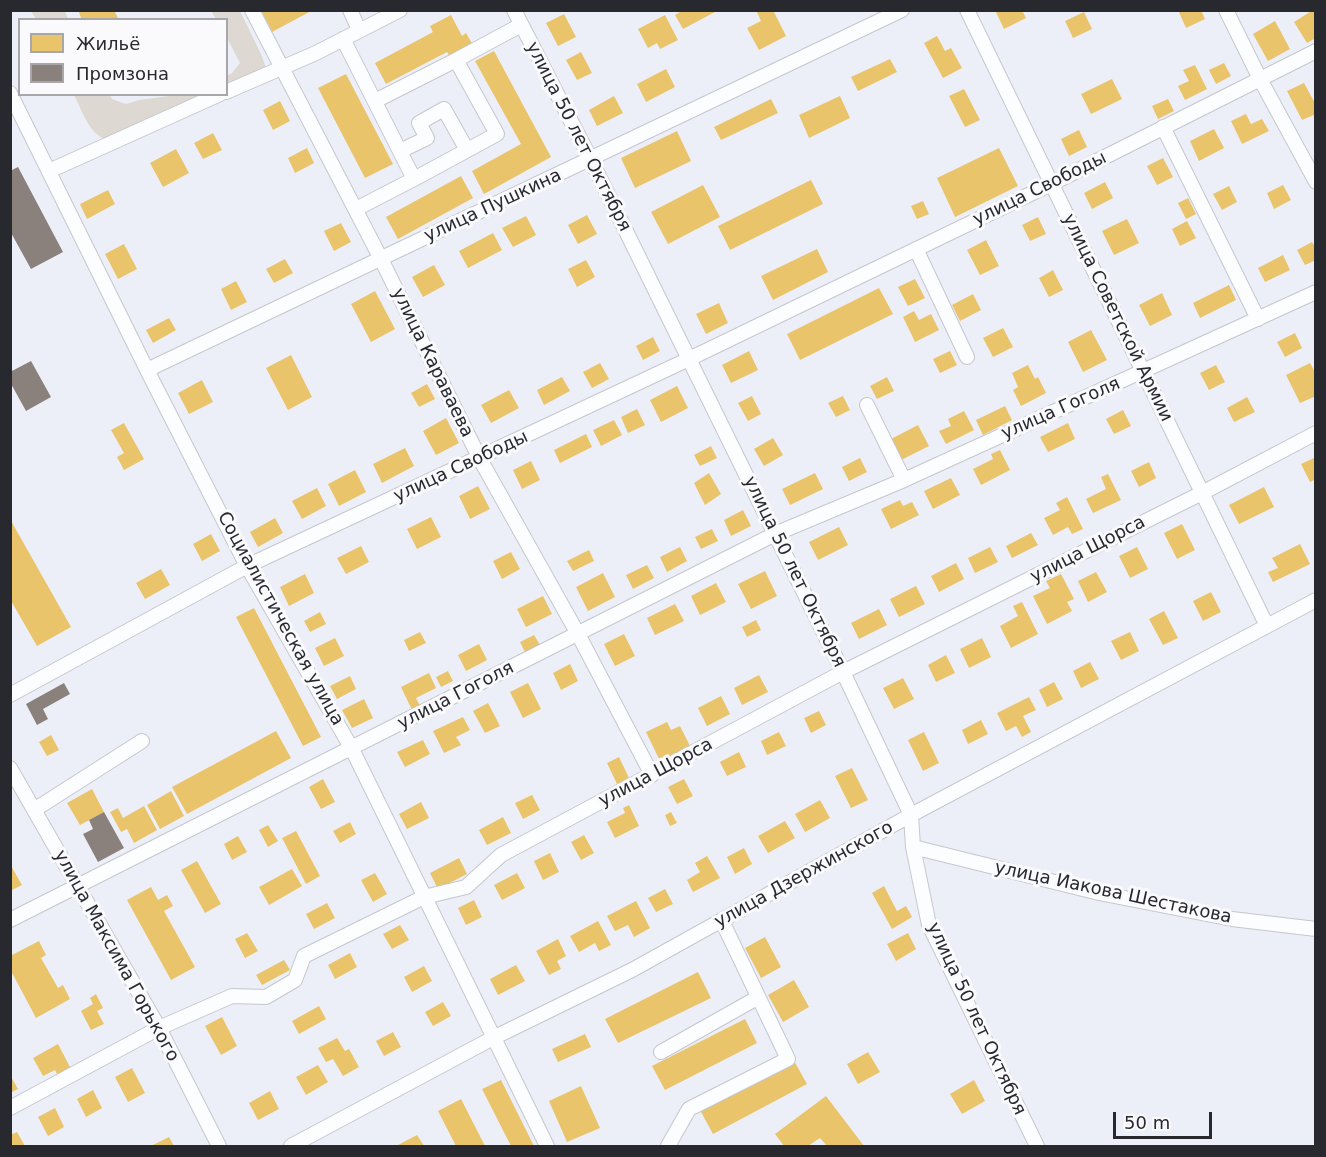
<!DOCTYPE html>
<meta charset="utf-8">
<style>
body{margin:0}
#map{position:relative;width:1326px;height:1157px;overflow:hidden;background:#edeff8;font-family:"DejaVu Sans",sans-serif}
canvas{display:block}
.frame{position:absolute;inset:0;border:12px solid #28292f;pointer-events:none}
.legend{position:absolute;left:18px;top:18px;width:210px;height:78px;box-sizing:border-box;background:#fafafd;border:2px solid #a6a6ab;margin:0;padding:8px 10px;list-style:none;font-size:18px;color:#28292f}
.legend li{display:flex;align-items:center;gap:12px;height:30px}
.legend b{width:30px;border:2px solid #a6a6ab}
.scale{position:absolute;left:1113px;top:1112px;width:99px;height:27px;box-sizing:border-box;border:3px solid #28292f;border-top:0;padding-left:8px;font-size:18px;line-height:21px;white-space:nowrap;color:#28292f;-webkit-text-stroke:4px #fafafd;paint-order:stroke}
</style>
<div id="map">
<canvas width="1326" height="1157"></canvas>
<div class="frame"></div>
<ul class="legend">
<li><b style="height:16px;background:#e9c46a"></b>Жильё</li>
<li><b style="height:16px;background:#8a817c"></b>Промзона</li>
</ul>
<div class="scale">50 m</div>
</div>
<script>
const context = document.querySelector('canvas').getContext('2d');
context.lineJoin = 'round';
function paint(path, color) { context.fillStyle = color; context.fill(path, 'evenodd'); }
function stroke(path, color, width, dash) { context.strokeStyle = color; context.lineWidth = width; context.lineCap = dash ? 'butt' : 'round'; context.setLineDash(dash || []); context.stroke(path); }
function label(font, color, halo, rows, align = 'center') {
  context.font = font + ' "DejaVu Sans",sans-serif'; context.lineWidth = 6; context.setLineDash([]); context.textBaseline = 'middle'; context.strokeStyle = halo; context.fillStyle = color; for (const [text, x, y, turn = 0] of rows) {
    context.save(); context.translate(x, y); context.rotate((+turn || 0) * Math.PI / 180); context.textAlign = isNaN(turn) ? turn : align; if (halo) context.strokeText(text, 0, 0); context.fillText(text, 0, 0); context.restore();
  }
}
const green = new Path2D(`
 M 31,11 L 65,11 L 68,19 L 36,19 Z
 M 211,11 L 240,11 L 261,54 L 267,71 L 227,89 L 227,76 L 232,73 L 240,63 L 227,38 L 226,20 L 216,19 Z
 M 74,95 L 110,95 L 112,99 L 126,104 L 139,100 L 177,95 L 214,95 L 112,141 C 89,137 84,114 74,95 Z`);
const homes = new Path2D(`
 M 78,10 L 114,10 L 119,20 L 82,20 Z
 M 261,10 L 313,10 L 272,32 Z
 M 683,10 L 715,10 L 715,12 L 683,29 L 675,15 Z
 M 760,10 L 773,10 L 786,36 L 759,50 L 747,28 L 761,21 L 757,12 Z
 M 995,10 L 1022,10 L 1026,18 L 1004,29 Z
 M 1178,10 L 1201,10 L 1205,19 L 1186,28 Z
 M 1313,10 L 1316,10 L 1316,38 L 1307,43 L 1294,22 Z
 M 1084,12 L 1092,29 L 1073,38 L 1065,21 Z
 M 564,14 L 576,37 L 558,46 L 546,23 Z
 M 451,15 L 462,36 L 466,33 L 473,45 L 450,57 L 447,52 L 386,84 L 375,63 L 433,32 L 430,26 Z
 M 665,15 L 678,40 L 660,49 L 657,43 L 648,48 L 638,29 Z
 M 1275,21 L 1290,49 L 1268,61 L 1253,34 Z
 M 937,36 L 945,51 L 951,48 L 962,68 L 943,78 L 924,43 Z
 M 494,51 L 551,157 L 484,194 L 472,171 L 521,144 L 475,61 Z
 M 581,52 L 592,73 L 577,80 L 566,60 Z
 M 890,59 L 897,72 L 858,91 L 851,77 Z
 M 1224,63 L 1231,76 L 1216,84 L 1209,70 Z
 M 1195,65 L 1207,89 L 1185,100 L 1178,86 L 1189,81 L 1183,70 Z
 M 666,69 L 675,87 L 646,102 L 637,84 Z
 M 346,74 L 393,164 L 365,178 L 318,88 Z
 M 1112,79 L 1122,99 L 1091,114 L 1081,94 Z
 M 1304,83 L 1316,105 L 1316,114 L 1302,120 L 1287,91 Z
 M 964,89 L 980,120 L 965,127 L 949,96 Z
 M 614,96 L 623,113 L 597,126 L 589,110 Z
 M 840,96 L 850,118 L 809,138 L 799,115 Z
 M 771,99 L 778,113 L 721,140 L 714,127 Z
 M 1168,99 L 1174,111 L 1158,119 L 1152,106 Z
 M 280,101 L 290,121 L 273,130 L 263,110 Z
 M 1246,114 L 1251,124 L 1262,119 L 1269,131 L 1242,144 L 1231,121 Z
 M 1214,129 L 1224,148 L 1199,161 L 1190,141 Z
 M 1079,130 L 1087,147 L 1069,156 L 1061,139 Z
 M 677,131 L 691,161 L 635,188 L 621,158 Z
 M 213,133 L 222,150 L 203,159 L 194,143 Z
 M 307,148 L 314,163 L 295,173 L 288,158 Z
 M 999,148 L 1018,186 L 955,217 L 937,178 Z
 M 176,149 L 189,173 L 163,187 L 150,163 Z
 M 1163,158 L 1173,177 L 1157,185 L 1147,166 Z
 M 461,176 L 473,198 L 398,239 L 386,217 Z
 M 811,180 L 823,204 L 730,250 L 718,226 Z
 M 1105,182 L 1113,198 L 1092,209 L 1084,193 Z
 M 703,185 L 720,217 L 668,244 L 651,212 Z
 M 1283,185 L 1291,200 L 1274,209 L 1267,193 Z
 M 1229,186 L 1237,202 L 1222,210 L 1213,194 Z
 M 108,190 L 115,204 L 87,219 L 80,204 Z
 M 1188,198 L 1196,214 L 1186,219 L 1178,203 Z
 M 923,201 L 929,214 L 917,219 L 911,206 Z
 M 587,215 L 597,234 L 578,244 L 568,225 Z
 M 526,216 L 536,235 L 513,247 L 502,228 Z
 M 1038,217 L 1046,234 L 1030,241 L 1022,225 Z
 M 1127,219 L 1139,243 L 1114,255 L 1102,231 Z
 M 1187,221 L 1196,238 L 1180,246 L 1172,229 Z
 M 341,223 L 351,242 L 334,251 L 324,231 Z
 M 493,233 L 502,250 L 468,268 L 459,251 Z
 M 986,240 L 999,266 L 980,275 L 967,250 Z
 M 1312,242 L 1316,248 L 1316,260 L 1305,265 L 1297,250 Z
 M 124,244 L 137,269 L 118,279 L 105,254 Z
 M 817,249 L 828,272 L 773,300 L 761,276 Z
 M 1283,255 L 1290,270 L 1265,282 L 1258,268 Z
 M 285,259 L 293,273 L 274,283 L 266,269 Z
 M 586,260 L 595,277 L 577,287 L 568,269 Z
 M 434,265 L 445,285 L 423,297 L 412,277 Z
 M 1053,270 L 1063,290 L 1049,297 L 1039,278 Z
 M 915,279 L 925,298 L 908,306 L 898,287 Z
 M 236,281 L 247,302 L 231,310 L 221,289 Z
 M 1229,285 L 1236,300 L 1200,318 L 1193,303 Z
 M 879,288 L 893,314 L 800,360 L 787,334 Z
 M 375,291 L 395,329 L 371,342 L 351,304 Z
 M 1162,293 L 1172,315 L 1150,326 L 1139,305 Z
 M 973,294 L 981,310 L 960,321 L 952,305 Z
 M 719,303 L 728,323 L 706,334 L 696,314 Z
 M 914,311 L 919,320 L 931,314 L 939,330 L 915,342 L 903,317 Z
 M 169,318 L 176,330 L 153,343 L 146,330 Z
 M 1003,328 L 1013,347 L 993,357 L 983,338 Z
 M 1091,330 L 1107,360 L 1083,372 L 1068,342 Z
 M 1295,333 L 1302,348 L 1285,357 L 1277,342 Z
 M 653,337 L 660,351 L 643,360 L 636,346 Z
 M 749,351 L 758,370 L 731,383 L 722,365 Z
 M 950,351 L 957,365 L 940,373 L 933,359 Z
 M 291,355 L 312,397 L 288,410 L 266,368 Z
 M 600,363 L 609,379 L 592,388 L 583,372 Z
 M 1310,363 L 1316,374 L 1316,396 L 1300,403 L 1286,375 Z
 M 1028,365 L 1035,379 L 1038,377 L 1046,393 L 1021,406 L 1013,390 L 1018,387 L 1012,373 Z
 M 1216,365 L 1225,382 L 1209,390 L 1200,373 Z
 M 562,377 L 570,391 L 544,405 L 537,390 Z
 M 887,377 L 894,391 L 877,399 L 870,386 Z
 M 202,380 L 213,402 L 189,414 L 178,393 Z
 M 427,384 L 435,399 L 419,407 L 411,393 Z
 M 677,386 L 688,408 L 661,422 L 650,400 Z
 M 509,390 L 519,408 L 491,423 L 481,405 Z
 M 752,396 L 761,414 L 748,421 L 738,403 Z
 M 843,396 L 850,410 L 836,417 L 828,403 Z
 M 1247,397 L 1255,412 L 1234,422 L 1227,408 Z
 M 1005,406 L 1012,420 L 983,435 L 976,420 Z
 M 637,409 L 645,425 L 628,433 L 621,417 Z
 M 1123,410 L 1131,426 L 1114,434 L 1106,419 Z
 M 964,411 L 974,430 L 946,444 L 939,431 L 951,426 L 948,419 Z
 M 446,418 L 459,443 L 436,455 L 423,431 Z
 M 614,420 L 622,435 L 601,446 L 593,430 Z
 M 124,423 L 144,459 L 124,470 L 117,457 L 124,453 L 111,430 Z
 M 1068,423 L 1075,439 L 1048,452 L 1040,437 Z
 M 918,425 L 929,446 L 901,460 L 891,439 Z
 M 586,434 L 592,447 L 560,463 L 554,450 Z
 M 773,438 L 783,455 L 764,466 L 754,449 Z
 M 711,446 L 717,458 L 700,466 L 694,455 Z
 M 405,448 L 414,466 L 382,483 L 373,464 Z
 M 1000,450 L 1010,470 L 981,485 L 973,469 L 993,459 L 991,454 Z
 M 1316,457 L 1316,479 L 1310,482 L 1301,464 Z
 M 860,458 L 867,472 L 849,481 L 842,467 Z
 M 531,461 L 540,480 L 522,489 L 513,470 Z
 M 1149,462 L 1156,478 L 1139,487 L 1131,471 Z
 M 355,470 L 366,492 L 339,506 L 328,484 Z
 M 709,473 L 721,494 L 705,505 L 694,483 Z
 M 815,473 L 823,489 L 790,505 L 782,489 Z
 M 1108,474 L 1121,500 L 1093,513 L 1086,499 L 1106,489 L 1101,477 Z
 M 951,478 L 960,495 L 933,509 L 924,491 Z
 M 478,486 L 490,509 L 470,519 L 459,496 Z
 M 1264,487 L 1274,507 L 1239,524 L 1229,505 Z
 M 317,488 L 326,506 L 302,519 L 292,501 Z
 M 1067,497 L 1083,529 L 1072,534 L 1068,527 L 1053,535 L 1044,518 L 1060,510 L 1056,503 Z
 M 900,500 L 903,506 L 912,502 L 919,515 L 891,529 L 881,509 Z
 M 743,510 L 751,526 L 731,536 L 724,520 Z
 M 431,517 L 441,537 L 417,549 L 407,529 Z
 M 275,518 L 283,533 L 258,547 L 250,532 Z
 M 10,519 L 71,627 L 37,646 L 10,599 Z
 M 1182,524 L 1195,550 L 1177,559 L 1164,533 Z
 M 839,527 L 848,545 L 818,560 L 809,542 Z
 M 712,529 L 718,541 L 701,549 L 695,537 Z
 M 1031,533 L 1038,545 L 1012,558 L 1006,546 Z
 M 211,534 L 220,551 L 202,561 L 193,544 Z
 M 1300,544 L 1310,564 L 1273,582 L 1268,572 L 1278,568 L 1272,558 Z
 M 361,546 L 369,562 L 346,574 L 337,558 Z
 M 680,547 L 687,561 L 667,572 L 660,557 Z
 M 990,547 L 998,562 L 975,573 L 968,558 Z
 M 1137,547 L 1148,569 L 1130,578 L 1119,556 Z
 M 589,550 L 594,561 L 573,571 L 567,561 Z
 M 511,552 L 520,569 L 502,579 L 493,561 Z
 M 956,563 L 964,579 L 939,592 L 931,576 Z
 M 647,565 L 654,578 L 633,589 L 626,575 Z
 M 161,569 L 170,585 L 145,599 L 136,583 Z
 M 765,571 L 777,596 L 751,609 L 738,584 Z
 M 1096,572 L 1107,592 L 1088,602 L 1078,581 Z
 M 603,573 L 615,597 L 588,611 L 576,587 Z
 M 305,574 L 314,593 L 289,606 L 280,587 Z
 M 1061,574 L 1074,599 L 1067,602 L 1072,611 L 1047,624 L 1033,596 L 1050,588 L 1046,581 Z
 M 716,583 L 726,602 L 700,615 L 691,596 Z
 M 916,586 L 925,604 L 899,617 L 890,599 Z
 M 1211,592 L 1221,612 L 1203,621 L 1193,601 Z
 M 543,596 L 552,614 L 526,627 L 517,609 Z
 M 1022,602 L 1038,634 L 1011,648 L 1000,626 L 1018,616 L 1013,606 Z
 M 675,604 L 684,621 L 655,635 L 647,618 Z
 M 254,608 L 321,737 L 303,746 L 236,617 Z
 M 879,609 L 887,625 L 859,639 L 851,623 Z
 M 1164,611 L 1178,638 L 1163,645 L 1149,619 Z
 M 320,612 L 326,624 L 310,632 L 304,621 Z
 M 756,620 L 761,630 L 747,637 L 742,627 Z
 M 420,632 L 426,643 L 409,651 L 404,640 Z
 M 1130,632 L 1139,651 L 1121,660 L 1111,641 Z
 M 624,634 L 635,656 L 615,666 L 604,644 Z
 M 534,635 L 540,645 L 525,652 L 520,642 Z
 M 335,638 L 344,656 L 324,666 L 315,648 Z
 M 982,638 L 991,657 L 969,668 L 960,649 Z
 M 479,644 L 487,660 L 466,671 L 458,655 Z
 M 946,655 L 955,673 L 936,682 L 928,665 Z
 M 1090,662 L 1099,679 L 1081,688 L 1073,671 Z
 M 570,664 L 578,681 L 561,690 L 553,673 Z
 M 448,671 L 453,681 L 441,687 L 436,677 Z
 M 429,673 L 436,688 L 416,698 L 420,706 L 412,710 L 401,687 Z
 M 759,675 L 768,692 L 742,705 L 734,688 Z
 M 350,676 L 356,689 L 337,699 L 330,686 Z
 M 903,678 L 914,699 L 894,709 L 883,688 Z
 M 1054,682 L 1063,699 L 1047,707 L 1039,690 Z
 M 528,683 L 541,709 L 523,718 L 510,692 Z
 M 721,696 L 730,714 L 707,726 L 698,708 Z
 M 1029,697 L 1036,710 L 1023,716 L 1031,732 L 1022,737 L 1016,726 L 1006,731 L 997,713 Z
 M 364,699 L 373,718 L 352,728 L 342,710 Z
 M 488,703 L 500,726 L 485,733 L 473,711 Z
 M 819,711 L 826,725 L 811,733 L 804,718 Z
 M 463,717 L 470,730 L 456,737 L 461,745 L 444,753 L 433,731 Z
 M 981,720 L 988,734 L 968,744 L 962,730 Z
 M 667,722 L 671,730 L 680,726 L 690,746 L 660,761 L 646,732 Z
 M 276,731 L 291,758 L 187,814 L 172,787 Z
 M 779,732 L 786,746 L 767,755 L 761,741 Z
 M 924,732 L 939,763 L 923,771 L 908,740 Z
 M 51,735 L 59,750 L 47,756 L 39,742 Z
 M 423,740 L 430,754 L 405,767 L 397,752 Z
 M 739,752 L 746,767 L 727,776 L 720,762 Z
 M 619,757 L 629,778 L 617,784 L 607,763 Z
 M 852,768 L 868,800 L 851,808 L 835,776 Z
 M 323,779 L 335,802 L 321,809 L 309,787 Z
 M 684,779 L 693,796 L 677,804 L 668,787 Z
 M 92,789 L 104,812 L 80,825 L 67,803 Z
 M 171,791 L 184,816 L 160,829 L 147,805 Z
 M 532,795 L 540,810 L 523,819 L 515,803 Z
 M 820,800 L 830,818 L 805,832 L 795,814 Z
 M 421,802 L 429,818 L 407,829 L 399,814 Z
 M 629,805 L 639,826 L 615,838 L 607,822 L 625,813 L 623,808 Z
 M 144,806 L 157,830 L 134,843 L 127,829 L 121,832 L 110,812 L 118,808 L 123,818 Z
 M 671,812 L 677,823 L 670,826 L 665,815 Z
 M 503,817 L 511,833 L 487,845 L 479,830 Z
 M 785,821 L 795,838 L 768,853 L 758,836 Z
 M 350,822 L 356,834 L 340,843 L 333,831 Z
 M 268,825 L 278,841 L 268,847 L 259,830 Z
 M 296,831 L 320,876 L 306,884 L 282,838 Z
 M 584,835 L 594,853 L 581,860 L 571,842 Z
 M 238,836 L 247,852 L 232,860 L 224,844 Z
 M 744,848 L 752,864 L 735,874 L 727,857 Z
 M 550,853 L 559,872 L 543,880 L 534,861 Z
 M 707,856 L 720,878 L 693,892 L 687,880 L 700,872 L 695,863 Z
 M 459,858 L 467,874 L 438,889 L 430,873 Z
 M 197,861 L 221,904 L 205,913 L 181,870 Z
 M 10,864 L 22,885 L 10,891 Z
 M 292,869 L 302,886 L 269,905 L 259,887 Z
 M 375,873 L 387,894 L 373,902 L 361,880 Z
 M 517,873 L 525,888 L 502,900 L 494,885 Z
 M 884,886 L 897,911 L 906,906 L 912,917 L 892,929 L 872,893 Z
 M 151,887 L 158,900 L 167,895 L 173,906 L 164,911 L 195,967 L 171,980 L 127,900 Z
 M 665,889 L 673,904 L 656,912 L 648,898 Z
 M 474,900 L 482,917 L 466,925 L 458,908 Z
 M 636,901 L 650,928 L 634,937 L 628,925 L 615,931 L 607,916 Z
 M 327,903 L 335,918 L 314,929 L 306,914 Z
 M 598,921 L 611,945 L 599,951 L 595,943 L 579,952 L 570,936 Z
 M 400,925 L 409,940 L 392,949 L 383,934 Z
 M 247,933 L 258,951 L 245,958 L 235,939 Z
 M 908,933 L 916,949 L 896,961 L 887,944 Z
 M 765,937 L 781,967 L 761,978 L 745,948 Z
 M 558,939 L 566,956 L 557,961 L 561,969 L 549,975 L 536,951 Z
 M 39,941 L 46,955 L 41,958 L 58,988 L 63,985 L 70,999 L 36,1018 L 10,969 L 10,956 Z
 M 350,953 L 357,967 L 335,979 L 328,965 Z
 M 284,960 L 290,970 L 262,985 L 256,975 Z
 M 516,965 L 525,981 L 498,995 L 490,979 Z
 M 424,966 L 432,981 L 412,992 L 404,977 Z
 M 698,972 L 711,998 L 618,1043 L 605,1019 Z
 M 794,980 L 809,1007 L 783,1022 L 768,995 Z
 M 96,994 L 103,1008 L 97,1011 L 104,1024 L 91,1030 L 81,1011 L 93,1004 L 90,998 Z
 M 443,1002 L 451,1016 L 433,1026 L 425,1012 Z
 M 319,1006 L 326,1019 L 299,1034 L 292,1021 Z
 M 222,1017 L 237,1046 L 221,1055 L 205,1026 Z
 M 745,1019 L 757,1043 L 665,1090 L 652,1066 Z
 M 393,1032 L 401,1047 L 384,1056 L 376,1041 Z
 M 585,1034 L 591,1047 L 558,1062 L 552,1049 Z
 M 337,1038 L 345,1051 L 349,1049 L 359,1067 L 343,1076 L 333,1059 L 326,1062 L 318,1048 Z
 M 58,1044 L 71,1069 L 58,1076 L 55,1070 L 43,1076 L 33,1058 Z
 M 868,1052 L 880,1072 L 858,1084 L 847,1064 Z
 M 793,1059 L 807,1084 L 713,1134 L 700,1110 Z
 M 318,1065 L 328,1082 L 306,1095 L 296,1077 Z
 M 132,1068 L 145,1093 L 128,1102 L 115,1077 Z
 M 10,1075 L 18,1089 L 10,1093 Z
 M 501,1080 L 534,1146 L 511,1146 L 482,1089 Z
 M 974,1080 L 985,1101 L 962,1114 L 950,1094 Z
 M 581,1086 L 600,1128 L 567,1142 L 549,1101 Z
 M 93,1090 L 102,1108 L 86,1117 L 77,1099 Z
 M 270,1091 L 279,1109 L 258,1120 L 249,1103 Z
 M 826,1096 L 864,1146 L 827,1146 L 820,1138 L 808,1146 L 784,1146 L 775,1134 Z
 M 461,1099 L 485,1146 L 456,1146 L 438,1111 Z
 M 55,1108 L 64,1127 L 48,1136 L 38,1117 Z
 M 17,1132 L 25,1146 L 10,1146 L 10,1135 Z
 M 417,1135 L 424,1146 L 396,1146 Z
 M 169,1137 L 174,1146 L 151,1146 Z`);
const industry = new Path2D(`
 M 18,167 L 63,252 L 31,269 L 10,231 L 10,171 Z
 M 31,361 L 51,397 L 26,411 L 10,382 L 10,372 Z
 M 64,683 L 70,694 L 43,709 L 48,719 L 37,725 L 26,704 Z
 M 104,812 L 124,848 L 98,862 L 83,834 L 93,829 L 89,820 Z`);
const minor = new Path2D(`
 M 252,10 L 381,259 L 480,459 L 578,634 L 652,775
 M 350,10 L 359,30
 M 514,10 L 591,160 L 843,672 L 911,815 L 913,847 L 929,925 L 1037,1146
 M 967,10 L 1267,626
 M 1226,10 L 1260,79 L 1316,182
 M 343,39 L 414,179 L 356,209
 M 226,92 L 316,53 L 400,10
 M 10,93 L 147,370 L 247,566 L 352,749 L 547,1146
 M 375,101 L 456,60
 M 1163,127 L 1258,319
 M 400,151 L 427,138 L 419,123 L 444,109 L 467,150
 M 49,171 L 220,94
 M 414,179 L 497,134 L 456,60 L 521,25
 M 916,249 L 967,357
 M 147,370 L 902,10
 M 867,405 L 904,480
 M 10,695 L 247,566 L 689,359 L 1051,184 L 1316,51
 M 10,768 L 159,1028 L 219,1146
 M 34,810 L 142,741
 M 913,847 L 1099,893 L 1232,919 L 1316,929
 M 10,920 L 775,534 L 904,480 L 1316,292
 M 661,1052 L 757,998
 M 10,1108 L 159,1028 L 232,996 L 266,997 L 295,980 L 304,956 L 424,897 L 466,887 L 501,855 L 843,672 L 1202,493 L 1316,433
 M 291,1146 L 493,1038 L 632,970 L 911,815 L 1316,600
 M 668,1146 L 689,1109 L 788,1059 L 722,921`);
const streetNames = [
 ["улица 50 лет Октября",578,137,63],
 ["улица Свободы",1040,189,-26],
 ["улица Пушкина",493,206,-25],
 ["улица Советской Армии",1117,318,64],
 ["улица Караваева",432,363,64],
 ["улица Гоголя",1061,409,-24],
 ["улица Свободы",461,467,-25],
 ["улица Щорса",1088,550,-27],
 ["улица 50 лет Октября",794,572,64],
 ["Социалистическая улица",280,619,61],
 ["улица Гоголя",456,696,-27],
 ["улица Щорса",656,773,-28],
 ["улица Дзержинского",804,875,-29],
 ["улица Иакова Шестакова",1113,893,12],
 ["улица Максима Горького",116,956,61],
 ["улица 50 лет Октября",976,1019,65]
];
paint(green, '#ddd8d1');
paint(homes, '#e9c46a');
paint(industry, '#8a817c');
stroke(minor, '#c5c7ce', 16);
stroke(minor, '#fcfdfe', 14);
label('18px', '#28292f', '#fafafd', streetNames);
</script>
